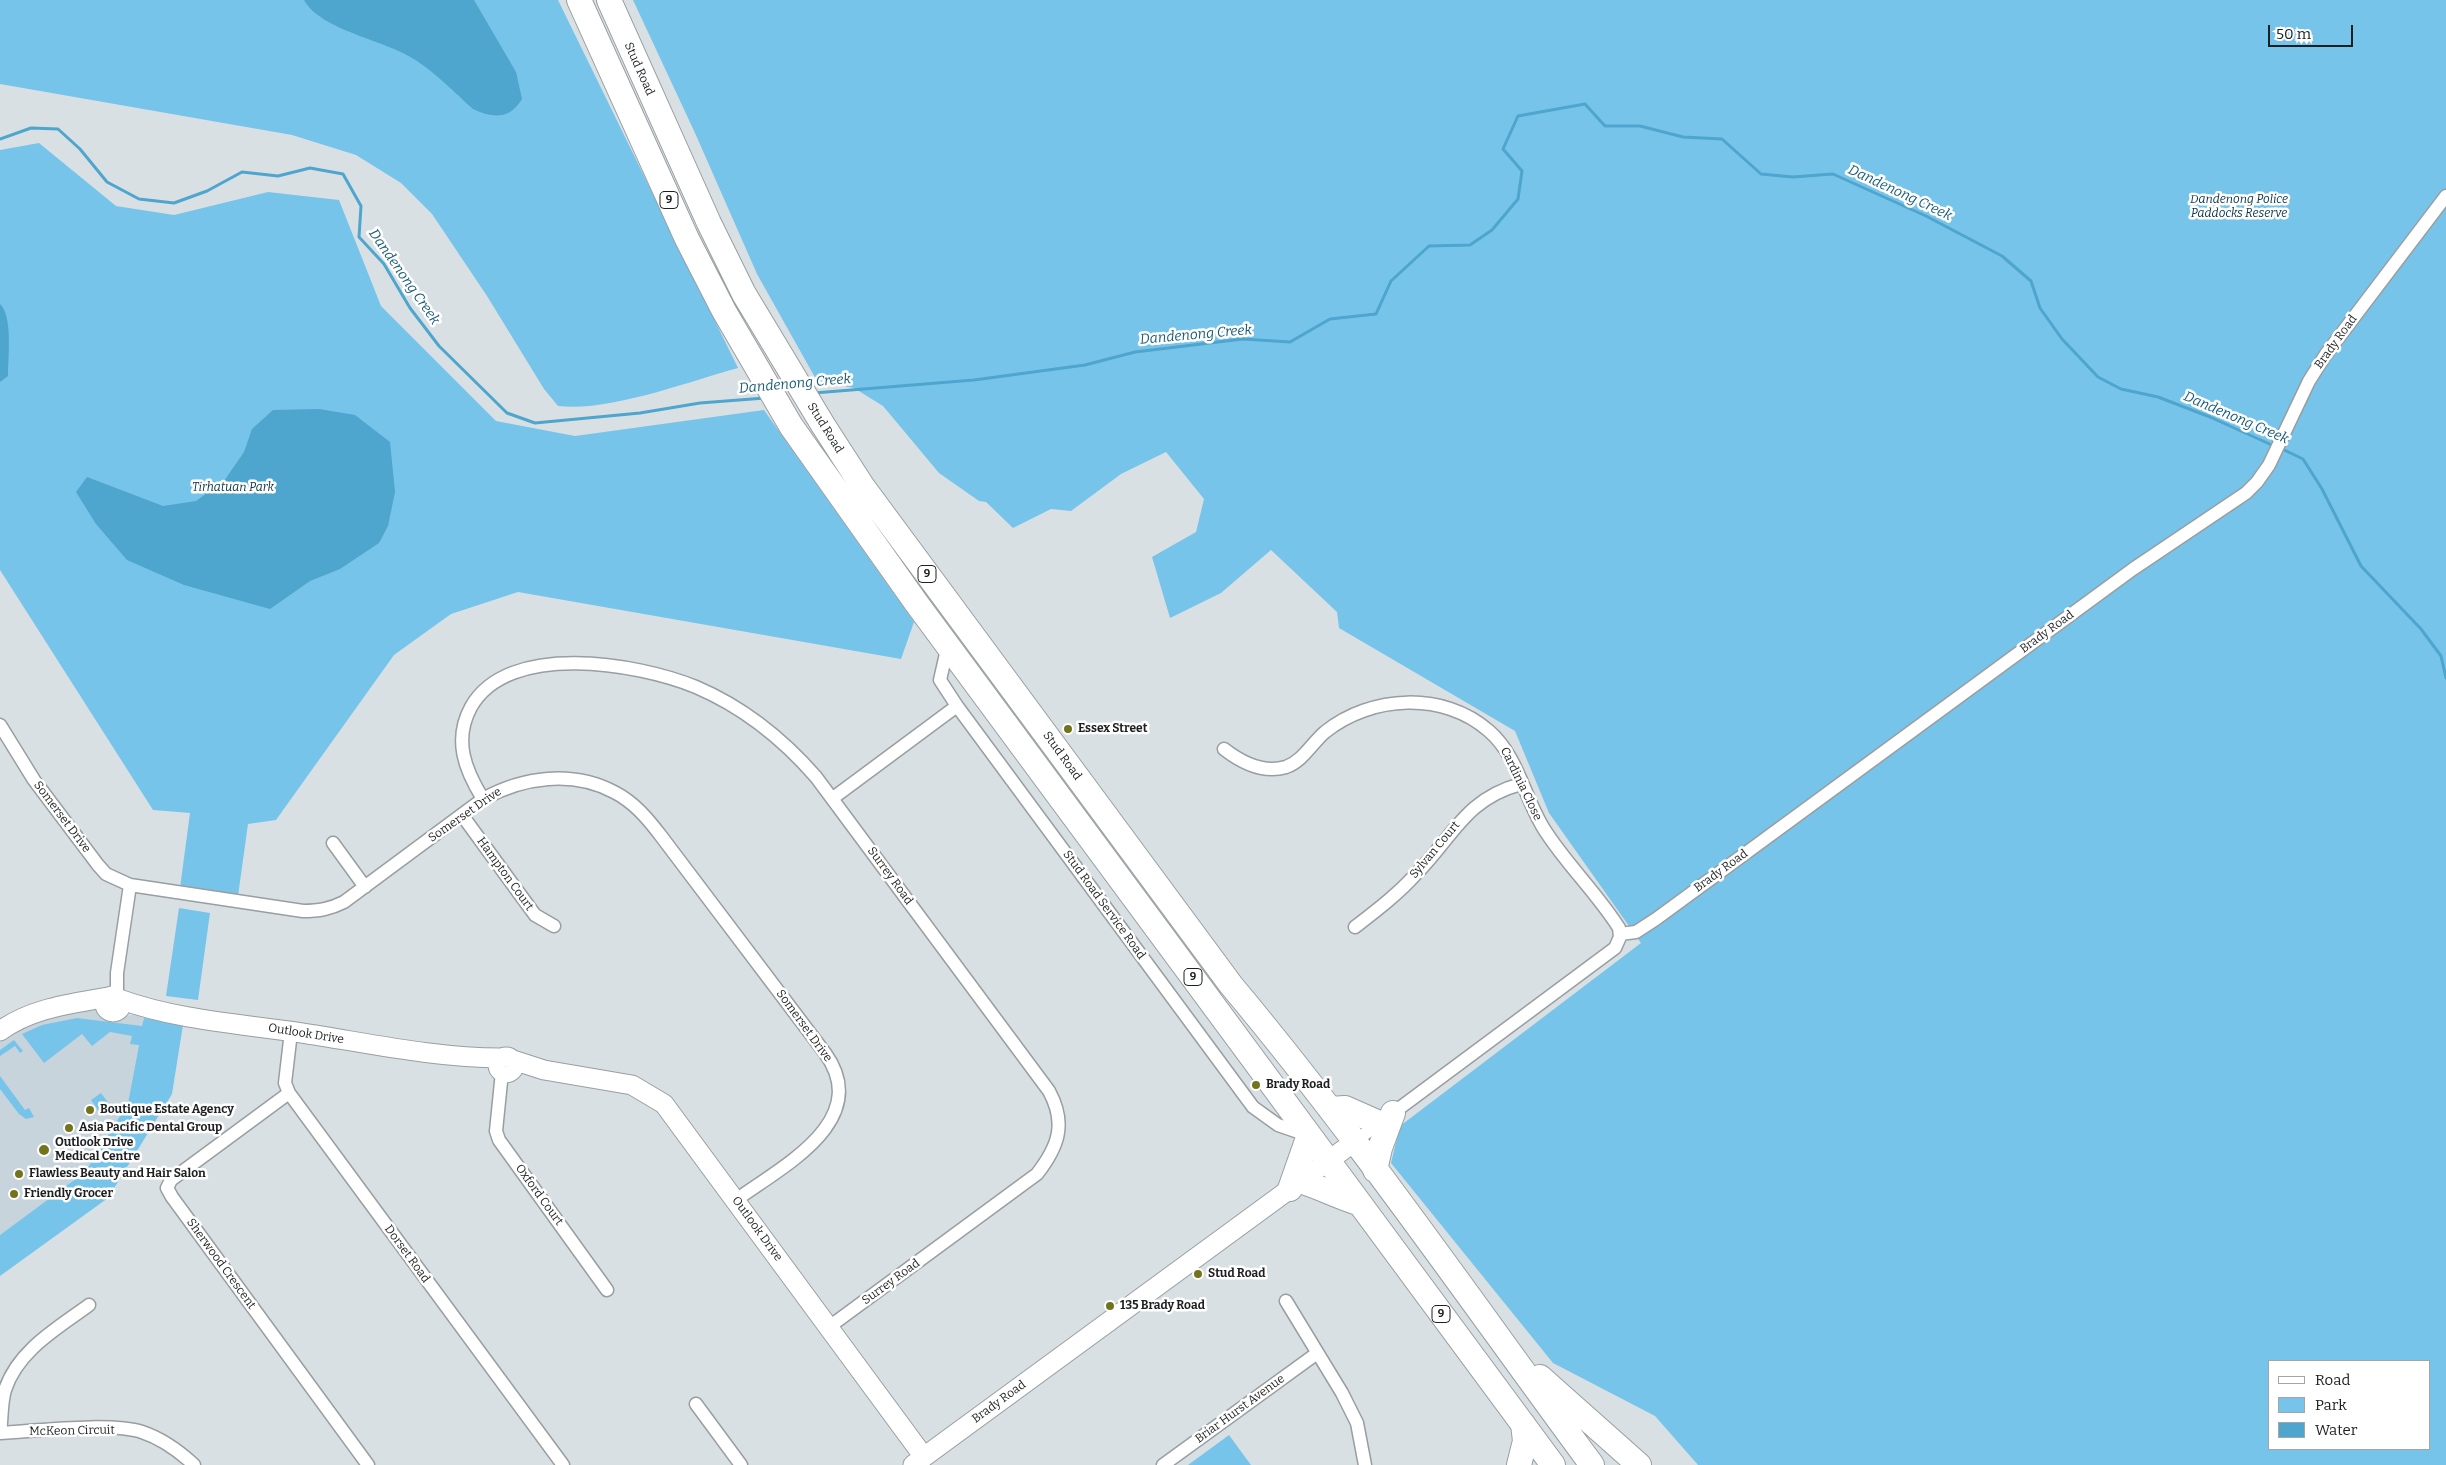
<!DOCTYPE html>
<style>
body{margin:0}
#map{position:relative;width:2446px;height:1465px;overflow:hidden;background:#d9e0e3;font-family:Bitter,serif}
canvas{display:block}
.legend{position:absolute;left:2268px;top:1360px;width:162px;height:90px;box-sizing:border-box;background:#fff;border:1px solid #a5a5a6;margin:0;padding:6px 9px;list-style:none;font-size:15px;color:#1d1f20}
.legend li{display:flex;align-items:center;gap:10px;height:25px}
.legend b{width:25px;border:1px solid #a5a5a6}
.scale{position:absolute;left:2268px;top:25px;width:85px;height:22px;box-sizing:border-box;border:2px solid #1d1f20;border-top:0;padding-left:6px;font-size:15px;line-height:18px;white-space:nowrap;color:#1d1f20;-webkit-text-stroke:4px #fff;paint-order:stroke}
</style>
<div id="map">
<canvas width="2446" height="1465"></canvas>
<ul class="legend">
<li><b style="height:6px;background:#fff"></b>Road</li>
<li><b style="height:14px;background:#77c4eb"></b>Park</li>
<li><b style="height:14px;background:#4ea5cd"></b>Water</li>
</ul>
<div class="scale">50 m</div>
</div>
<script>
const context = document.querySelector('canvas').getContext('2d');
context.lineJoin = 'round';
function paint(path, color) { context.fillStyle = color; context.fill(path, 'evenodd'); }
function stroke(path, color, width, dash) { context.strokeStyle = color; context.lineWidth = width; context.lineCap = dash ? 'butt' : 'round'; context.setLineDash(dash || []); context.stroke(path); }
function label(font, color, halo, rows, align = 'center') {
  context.font = font + ' Bitter,serif'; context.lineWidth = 5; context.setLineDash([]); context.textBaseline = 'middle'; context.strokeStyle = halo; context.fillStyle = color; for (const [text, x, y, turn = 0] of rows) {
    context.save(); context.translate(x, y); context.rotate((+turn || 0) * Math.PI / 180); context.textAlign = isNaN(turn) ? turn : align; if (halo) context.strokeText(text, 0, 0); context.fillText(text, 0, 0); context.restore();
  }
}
const built = new Path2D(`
 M 97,1009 L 111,1016 L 139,1015 L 144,1018 L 128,1103 L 85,1172 L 0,1235 L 0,1040 L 28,1023 L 70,1011 Z`);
const green = new Path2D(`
 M 0,0 L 558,0 L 738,368 C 687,382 609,412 558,406 L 544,389 L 487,296 L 432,214 L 401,183 L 356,155 L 292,135 L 0,84 Z
 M 633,0 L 2446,0 L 2446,1465 L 1698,1465 L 1655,1416 L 1553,1363 L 1391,1163 L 1400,1126 L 1641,943 L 1549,813 L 1515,731 L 1339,628 L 1337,612 L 1271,550 L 1221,593 L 1170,618 L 1152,557 L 1196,532 L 1204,499 L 1166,452 L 1121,474 L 1071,511 L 1051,509 L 1013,528 L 986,502 L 979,501 L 939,473 L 883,406 L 854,388 L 817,381 L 757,274 L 695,133 ZM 2270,1361 L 2430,1361 L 2430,1449 L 2270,1449 Z
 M 39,143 L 116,206 L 174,215 L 268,192 L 339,200 L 381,306 L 496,421 L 575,436 L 764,410 L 914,622 L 901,659 L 518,592 L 451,614 L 394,655 L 276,820 L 248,824 L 238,896 L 180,888 L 190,813 L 153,810 L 0,570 L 0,150 Z
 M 179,908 L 210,913 L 198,1000 L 166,996 Z
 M 77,1018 L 142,1026 L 144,1018 L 183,1025 L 172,1094 L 108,1198 L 0,1276 L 0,1235 L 85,1172 L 128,1103 L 139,1045 L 130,1044 L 132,1036 L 110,1032 L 92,1046 L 82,1034 L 44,1063 L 22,1034 L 42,1025 Z
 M 14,1040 L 23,1051 L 20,1053 L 15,1046 L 0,1056 L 0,1050 Z
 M 0,1076 L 25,1110 L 29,1108 L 34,1117 L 26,1119 L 19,1114 L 0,1089 Z
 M 101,1093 L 110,1105 L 102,1116 L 91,1100 Z
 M 1229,1435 L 1251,1465 L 1188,1465 Z`);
const water = new Path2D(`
 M 304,0 L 474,0 L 516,72 L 522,99 C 510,119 493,119 473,109 C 455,93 437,74 417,61 C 387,40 321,31 304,0 Z
 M 0,304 C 13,316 8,358 8,376 L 0,382 Z
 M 319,409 L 355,415 L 390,442 L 395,492 L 388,526 L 379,543 L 340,569 L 310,581 L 270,609 L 184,585 L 127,560 L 96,524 L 76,492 L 87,477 L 163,506 L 196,501 L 224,481 L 244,452 L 252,429 L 273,410 Z`);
const stream = new Path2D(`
 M 0,139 L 31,128 L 58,129 L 80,149 L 107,182 L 139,199 L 174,203 L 207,191 L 242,172 L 278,176 L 310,168 L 343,174 L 361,206 L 359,237 L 384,264 L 410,308 L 439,346 L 507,413 L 535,423 L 640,413 L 700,403 L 765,398
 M 814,393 L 974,380 L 1085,365 L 1135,352 L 1243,339 L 1290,342 L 1330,319 L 1376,314 L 1391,281 L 1429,246 L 1470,245 L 1492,230 L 1518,199 L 1522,171 L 1503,149 L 1518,116 L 1585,104 L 1605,126 L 1640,126 L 1683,137 L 1722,139 L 1761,174 L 1793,177 L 1833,174 L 1926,216 L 2002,256 L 2031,281 L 2040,308 L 2062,339 L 2098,377 L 2121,389 L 2158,397 L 2210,417 L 2274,446
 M 2280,448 L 2303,459 L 2322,489 L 2361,566 L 2421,629 L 2441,656 L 2446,678`);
const street = new Path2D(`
 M 948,645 L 940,680 L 957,706 L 1253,1107 L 1278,1125 L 1307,1135
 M 0,725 L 34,780 L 98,865 L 106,874 L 130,885 L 303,911 C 319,911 330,909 344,902 L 483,799 C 523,777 572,770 614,792 C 634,802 648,819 661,836 L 825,1053 C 874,1121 781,1167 736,1200
 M 1224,749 C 1242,763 1263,774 1286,767 C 1303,761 1312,743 1325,732 C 1371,695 1444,691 1489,731 C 1518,756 1524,797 1544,829 C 1566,864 1597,893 1619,928 L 1620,937 L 1615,948 L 1354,1142
 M 833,798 L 957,706
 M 483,799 C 465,770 453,740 471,707 C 508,641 637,663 696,687 C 743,707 782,738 816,777 L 1049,1091 C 1067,1124 1058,1147 1037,1174 L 829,1327
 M 462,815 L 535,915 L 554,926
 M 333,843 L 365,887
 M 1355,927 C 1377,910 1398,894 1416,874 C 1453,837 1465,799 1521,784
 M 1620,934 L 1636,932 L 1656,919 L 2133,569 L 2246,493 L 2257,482 L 2269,465 L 2309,381 L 2326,354 L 2446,196
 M 117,997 L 117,973 L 130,885
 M 291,1032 L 285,1083 L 289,1093 L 563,1465
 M 502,1072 L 496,1131 L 499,1140 L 607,1290
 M 289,1093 L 171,1180 L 167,1188 L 172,1197 L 368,1465
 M 1286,1301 L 1342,1393 L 1357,1423 L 1365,1465
 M 696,1404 L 741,1465
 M 0,1433 C 37,1431 110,1422 142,1432 C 163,1439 179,1451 194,1465
 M 0,1433 C 2,1419 1,1403 5,1390 C 18,1350 58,1328 89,1305
 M 1163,1465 L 1316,1354`);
const secondary = new Path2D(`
 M105 1004a8 8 0 1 1 16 0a8 8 0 1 1-16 0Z
 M 119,999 C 177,1020 241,1024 302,1033 C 368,1043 435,1058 501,1058
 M 0,1031 C 32,1008 70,1004 108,997
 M498 1065a8 8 0 1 1 16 0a8 8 0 1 1-16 0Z
 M 513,1060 L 544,1070 L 632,1085 L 664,1104 L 924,1457
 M 913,1465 L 1354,1142`);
const highway = new Path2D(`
 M 579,0 L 687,239 L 724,311 L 791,426 L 917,604 L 1553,1465
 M 609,0 L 709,223 L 744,294 L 823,425 L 863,487 L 1231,985 C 1359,1138 1473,1304 1592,1465
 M 1330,1109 L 1345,1108 L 1379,1123
 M 1375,1170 L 1380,1148 L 1393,1113
 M 1300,1181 C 1320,1187 1338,1197 1358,1203
 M 1290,1189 L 1309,1135
 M 1540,1377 L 1639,1465
 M 1519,1465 L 1525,1441 L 1523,1424`);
const markers = [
 [1068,729,5,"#71741a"],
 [1256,1085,5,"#71741a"],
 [90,1110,5,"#71741a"],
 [69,1128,5,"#71741a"],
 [44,1150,6,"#71741a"],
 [19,1174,5,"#71741a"],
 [14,1194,5,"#71741a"],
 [1198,1274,5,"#71741a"],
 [1110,1306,5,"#71741a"]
];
const shields = [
 [669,200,18],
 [927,574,18],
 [1193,977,18],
 [1441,1314,18]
];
const shieldNames = [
 ["9",669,200],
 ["9",927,574],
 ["9",1193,977],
 ["9",1441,1314]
];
const streetNames = [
 ["Stud Road",639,69,66],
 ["Brady Road",2336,342,-54],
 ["Stud Road",825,428,58],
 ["Brady Road",2047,632,-36],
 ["Stud Road",1062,756,54],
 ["Cardinia Close",1521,784,64],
 ["Somerset Drive",465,815,-35],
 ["Somerset Drive",62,817,53],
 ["Sylvan Court",1435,850,-50],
 ["Brady Road",1721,871,-36],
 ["Hampton Court",505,874,54],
 ["Surrey Road",890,876,54],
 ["Stud Road Service Road",1104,905,54],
 ["Somerset Drive",804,1026,54],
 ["Outlook Drive",306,1034,9],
 ["Oxford Court",539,1195,54],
 ["Outlook Drive",757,1229,54],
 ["Dorset Road",407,1254,54],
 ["Sherwood Crescent",221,1264,54],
 ["Surrey Road",891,1282,-36],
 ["Brady Road",999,1402,-36],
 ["Briar Hurst Avenue",1240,1409,-36],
 ["McKeon Circuit",72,1431,-1]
];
const parkNames = [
 ["Dandenong Police",2239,200],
 ["Paddocks Reserve",2239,214],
 ["Tirhatuan Park",233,488]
];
const poiNames = [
 ["Essex Street",1078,729],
 ["Brady Road",1266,1085],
 ["Boutique Estate Agency",100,1110],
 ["Asia Pacific Dental Group",79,1128],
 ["Outlook Drive",55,1143],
 ["Medical Centre",55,1157],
 ["Flawless Beauty and Hair Salon",29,1174],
 ["Friendly Grocer",24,1194],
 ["Stud Road",1208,1274],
 ["135 Brady Road",1120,1306]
];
const waterNames = [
 ["Dandenong Creek",1900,193,25],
 ["Dandenong Creek",404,277,55],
 ["Dandenong Creek",1196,335,-5],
 ["Dandenong Creek",795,384,-5],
 ["Dandenong Creek",2236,418,23]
];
paint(built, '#c7d4dc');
paint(green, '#77c4eb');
paint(water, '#4ea5cd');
stroke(stream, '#4ea5cd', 3);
stroke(street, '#989ea1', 15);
stroke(secondary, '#989ea1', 21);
stroke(highway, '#989ea1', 26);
stroke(street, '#fff', 12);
stroke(secondary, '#fff', 19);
stroke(highway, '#fff', 24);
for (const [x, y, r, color] of markers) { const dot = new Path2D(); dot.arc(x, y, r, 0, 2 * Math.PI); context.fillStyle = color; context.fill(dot); stroke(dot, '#fff', 2); }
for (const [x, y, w] of shields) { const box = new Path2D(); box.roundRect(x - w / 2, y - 8.5, w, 17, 4); context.fillStyle = '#fff'; context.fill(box); stroke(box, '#1d1f20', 1); }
label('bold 11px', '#1d1f20', null, shieldNames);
label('12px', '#1d1f20', '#fff', streetNames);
label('italic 12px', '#0a3244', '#fff', parkNames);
label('bold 12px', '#1d1f20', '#fff', poiNames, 'left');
label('italic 14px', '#195c78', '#fff', waterNames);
</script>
